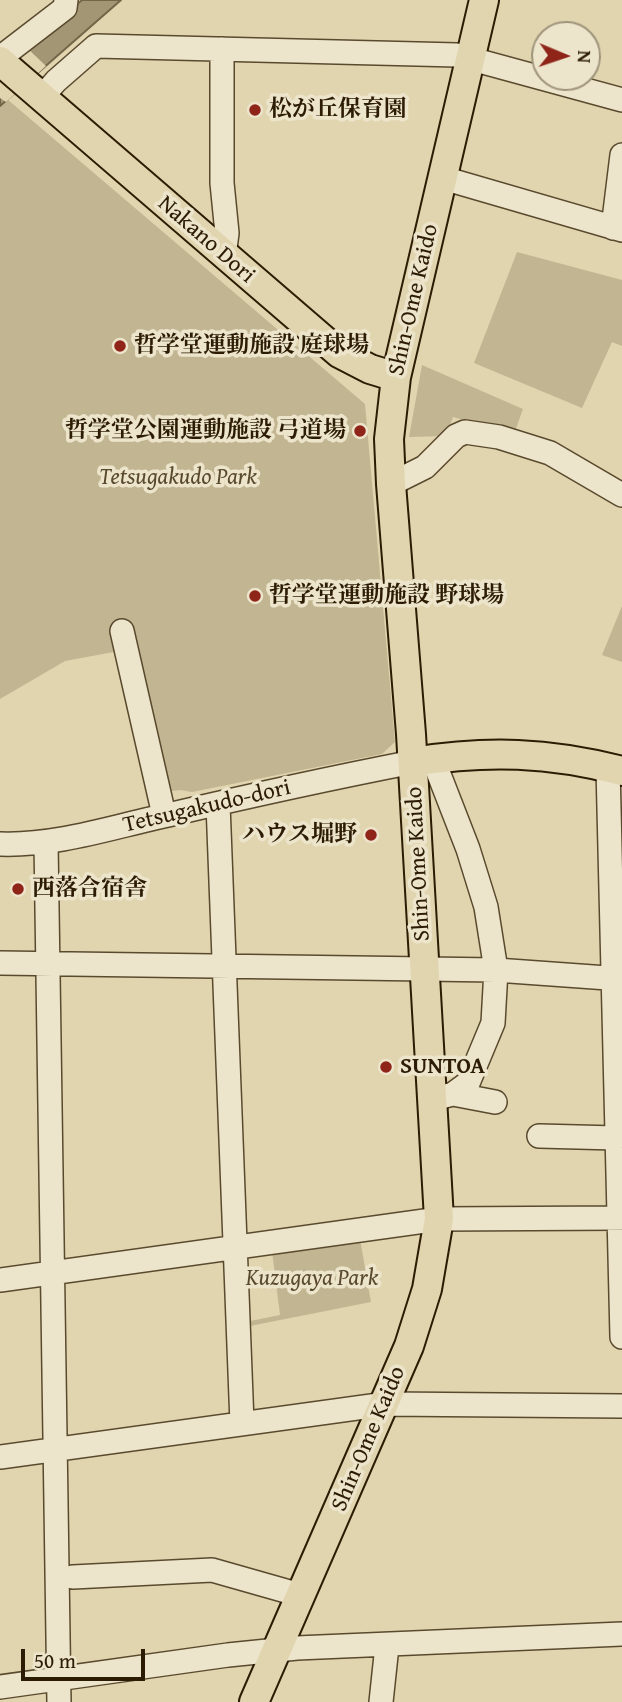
<!DOCTYPE html>
<meta charset="utf-8">
<style>
body{margin:0}
#map{position:relative;width:622px;height:1702px;overflow:hidden;background:#e1d5af;font-family:"Gentium Book Plus",serif}
canvas{display:block}
.north{position:absolute;left:531px;top:21px;width:70px;height:70px;box-sizing:border-box;background:#ece4cb;border:2px solid #9f947b;border-radius:50%;rotate:92deg;font-size:19px;font-weight:700;line-height:28px;text-align:center;color:#2c1c03}
.north::after{content:'';display:block;margin:auto;width:24px;height:32px;background:#8f2418;clip-path:polygon(50% 0,100% 100%,50% 72%,0 100%)}
.scale{position:absolute;left:21px;top:1649px;width:124px;height:32px;box-sizing:border-box;border:4px solid #2c1c03;border-top:0;padding-left:9px;font-size:21px;line-height:24px;white-space:nowrap;color:#2c1c03;-webkit-text-stroke:5px #ece4cb;paint-order:stroke}
</style>
<div id="map">
<canvas width="622" height="1702"></canvas>
<div class="north">N</div>
<div class="scale">50 m</div>
</div>
<script>
const context = document.querySelector('canvas').getContext('2d');
context.lineJoin = 'round';
function paint(path, color) { context.fillStyle = color; context.fill(path, 'evenodd'); }
function stroke(path, color, width, dash) { context.strokeStyle = color; context.lineWidth = width; context.lineCap = dash ? 'butt' : 'round'; context.setLineDash(dash || []); context.stroke(path); }
function label(font, color, halo, rows, align = 'center') {
  context.font = font + ' "Gentium Book Plus","Noto Serif JP",serif'; context.lineWidth = 7; context.setLineDash([]); context.textBaseline = 'middle'; context.strokeStyle = halo; context.fillStyle = color; for (const [text, x, y, turn = 0] of rows) {
    context.save(); context.translate(x, y); context.rotate((+turn || 0) * Math.PI / 180); context.textAlign = isNaN(turn) ? turn : align; if (halo) context.strokeText(text, 0, 0); context.fillText(text, 0, 0); context.restore();
  }
}
const green = new Path2D(`
 M 0,93 L 365,404 L 395,742 L 382,754 L 192,792 L 180,790 L 165,792 L 130,649 L 65,661 L 0,699 Z
 M 517,252 L 622,280 L 622,346 L 612,342 L 582,408 L 474,363 Z
 M 422,365 L 523,409 L 514,434 L 453,417 L 446,436 L 409,437 Z
 M 622,606 L 622,662 L 602,655 Z
 M 360,1239 L 371,1302 L 245,1327 L 245,1322 L 280,1315 L 272,1251 Z`);
const water = new Path2D(`
 M 82,0 L 121,0 L 0,106 L 0,70 Z`);
const pier = new Path2D(`
 M 25,46 L 46,66 L 6,102 L 0,98 L 0,68 Z`);
const minor = new Path2D(`
 M 222,49 L 222,183 L 227,233 L 224,256
 M 0,58 L 65,8 L 66,0
 M 42,97 L 56,81 L 96,46 L 457,55 L 622,100
 M 443,178 L 622,230
 M 613,228 L 622,155
 M 391,484 L 425,467 L 456,436 L 465,432 L 499,437 L 550,453 L 622,495
 M 122,631 L 164,815
 M 433,759 L 468,849 L 486,907 L 496,970 L 493,1023 L 468,1083 L 453,1094 L 434,1099
 M 608,768 L 622,1337
 M 218,804 L 242,1423
 M 46,842 L 59,1702
 M 0,844 C 57,846 112,827 168,815 C 249,796 331,778 413,762
 M 0,963 L 496,970 L 622,979
 M 453,1094 L 495,1102
 M 539,1136 L 616,1138
 M 0,1280 L 439,1219 L 622,1218
 M 0,1457 L 386,1404 L 622,1406
 M 73,1577 L 212,1570 L 300,1595
 M 0,1687 L 228,1655 L 297,1648 L 622,1634
 M 381,1702 L 387,1646`);
const major = new Path2D(`
 M 0,61 L 339,353 L 370,369 L 396,377
 M 413,762 C 487,750 549,752 622,771
 M 254,1702 L 409,1346 L 427,1289 L 439,1219 L 411,734 L 391,484 L 389,439 L 396,377 L 484,0`);
const markers = [
 [255,110,7,"#8f2418"],
 [120,346,7,"#8f2418"],
 [360,431,7,"#8f2418"],
 [255,596,7,"#8f2418"],
 [371,835,7,"#8f2418"],
 [18,889,7,"#8f2418"],
 [386,1067,7,"#8f2418"]
];
const poiNames = [
 ["松が丘保育園",269,110],
 ["哲学堂運動施設 庭球場",134,346],
 ["哲学堂公園運動施設 弓道場",346,431,"right"],
 ["哲学堂運動施設 野球場",269,596],
 ["ハウス堀野",357,835,"right"],
 ["西落合宿舎",32,889],
 ["SUNTOA",400,1067]
];
const streetNames = [
 ["Nakano Dori",206,240,41],
 ["Shin-Ome Kaido",414,300,-77],
 ["Tetsugakudo-dori",207,807,-13],
 ["Shin-Ome Kaido",419,864,-93],
 ["Shin-Ome Kaido",369,1439,-67]
];
const parkNames = [
 ["Tetsugakudo Park",178,478],
 ["Kuzugaya Park",312,1279]
];
paint(green, '#c2b692');
paint(water, '#a39675');
stroke(water, '#736547', 2);
paint(pier, '#e1d5af');
stroke(minor, '#594a2e', 26);
stroke(major, '#2c1c03', 32);
stroke(minor, '#ece4cb', 23);
stroke(major, '#e1d5af', 28);
for (const [x, y, r, color] of markers) { const dot = new Path2D(); dot.arc(x, y, r, 0, 2 * Math.PI); context.fillStyle = color; context.fill(dot); stroke(dot, '#ece4cb', 2.5); }
label('bold 23px', '#2c1c03', '#ece4cb', poiNames, 'left');
label('23px', '#2c1c03', '#ece4cb', streetNames);
label('italic 23px', '#594a2e', '#ece4cb', parkNames);
</script>
